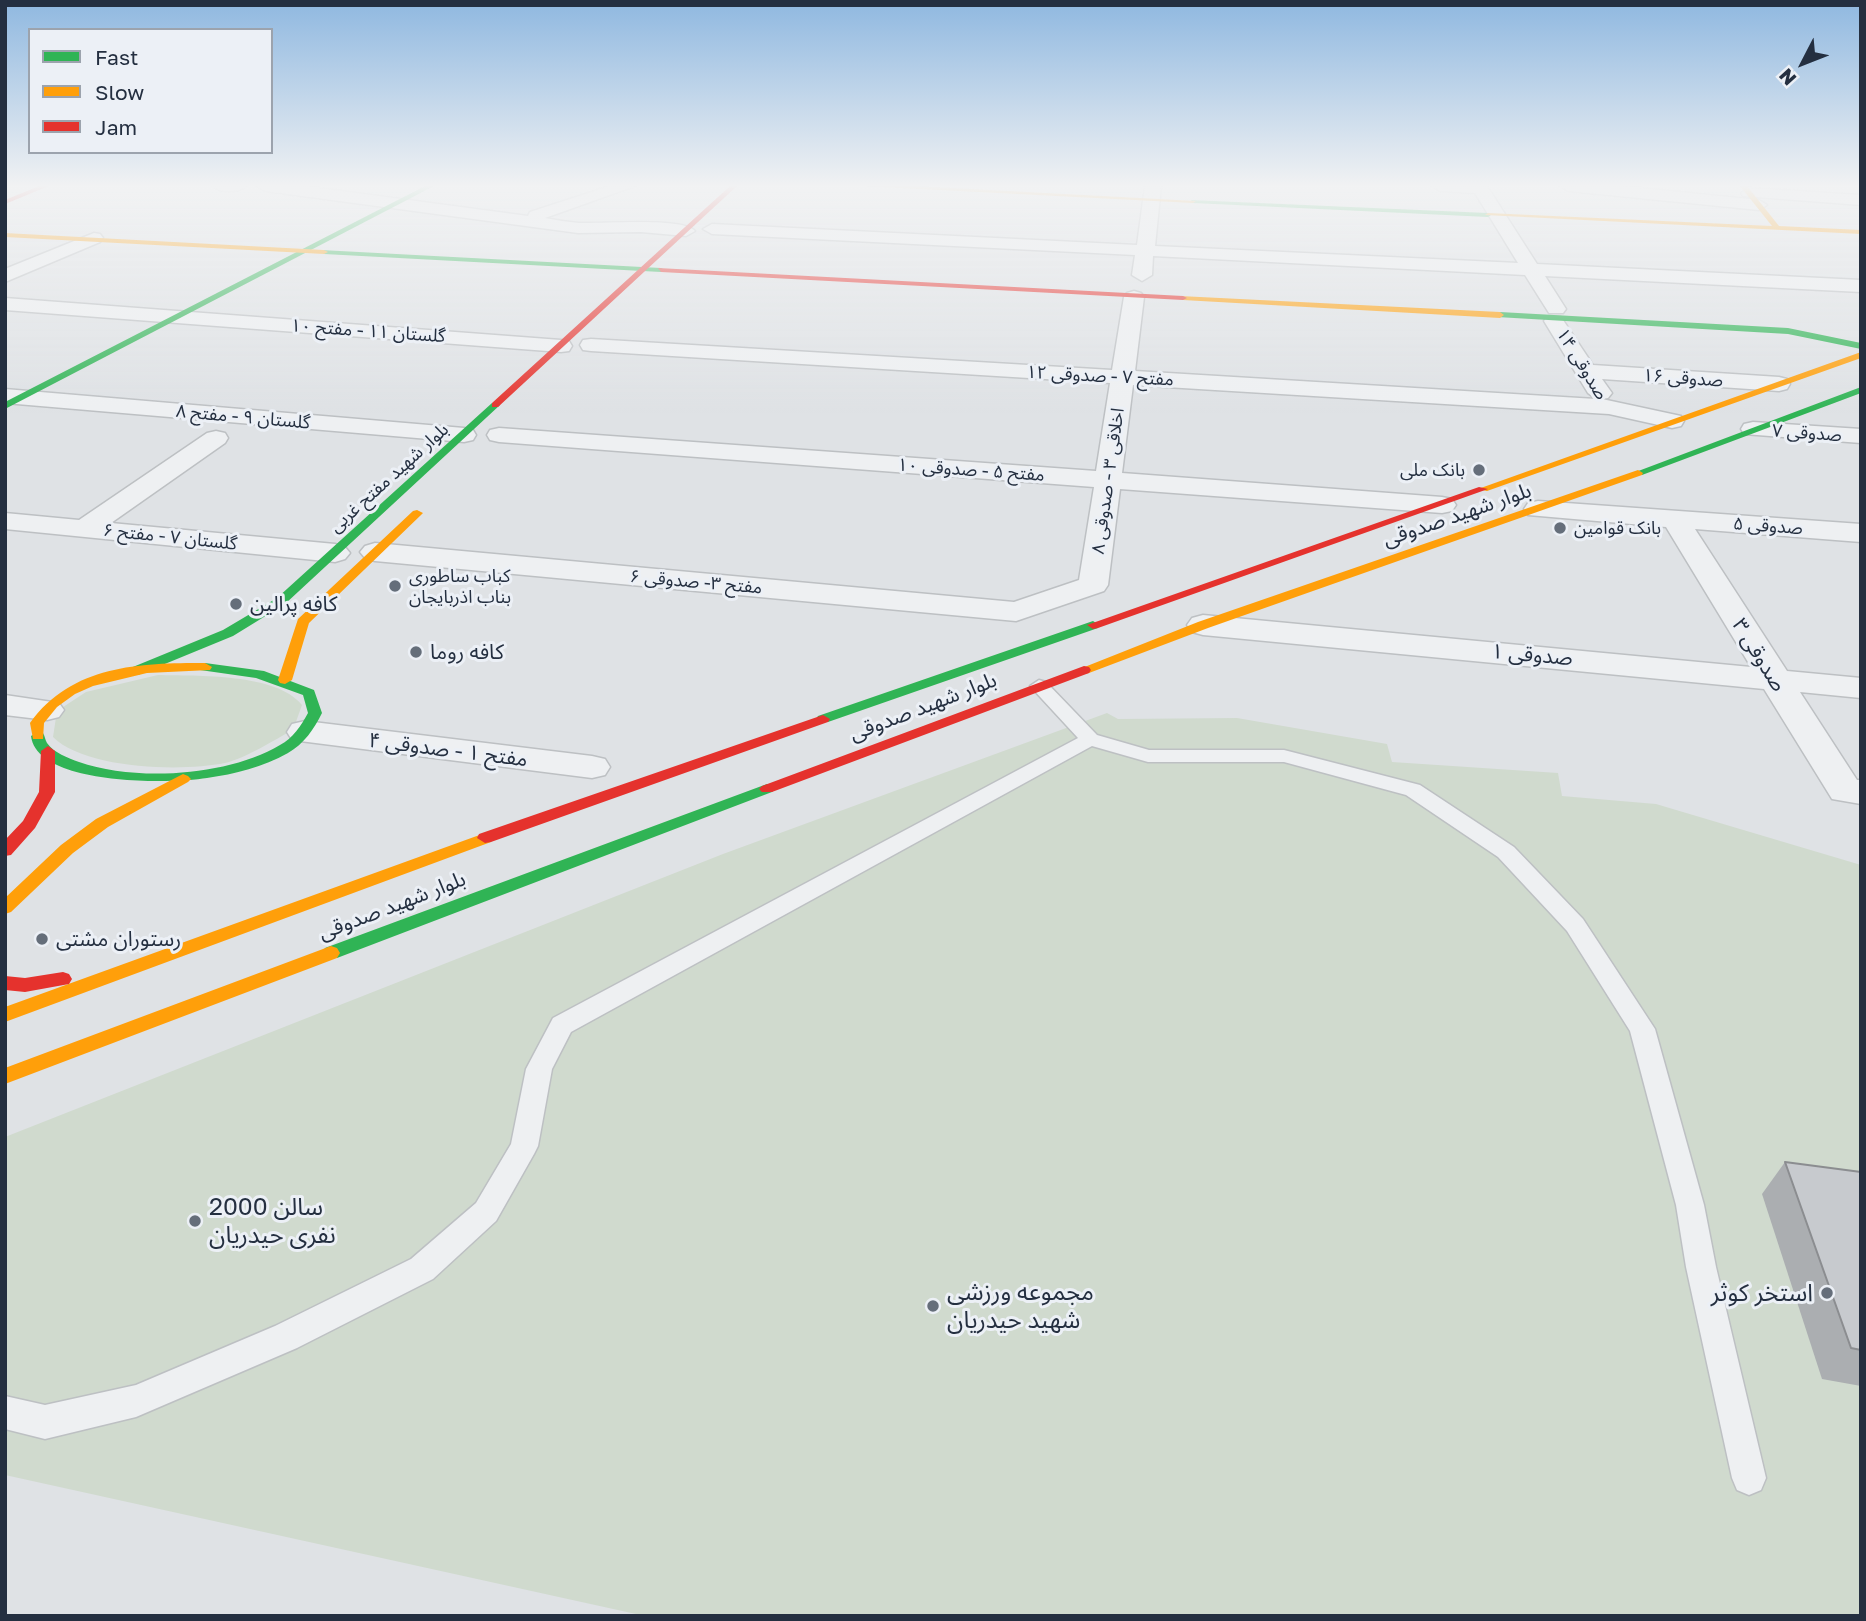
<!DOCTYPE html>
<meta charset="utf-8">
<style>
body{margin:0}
#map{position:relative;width:1866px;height:1621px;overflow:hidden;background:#dfe2e5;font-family:"Golos Text",sans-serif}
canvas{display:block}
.frame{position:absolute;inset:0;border:7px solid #242f40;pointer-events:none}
.legend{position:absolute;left:28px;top:28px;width:245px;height:126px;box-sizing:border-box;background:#ecf0f6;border:2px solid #9ca3ad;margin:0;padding:9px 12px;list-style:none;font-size:21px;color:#242f40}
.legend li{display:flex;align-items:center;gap:14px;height:35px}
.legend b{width:35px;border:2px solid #9ca3ad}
.north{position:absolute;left:1768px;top:28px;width:70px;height:70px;-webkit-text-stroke:5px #ecf0f6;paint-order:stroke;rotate:228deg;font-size:19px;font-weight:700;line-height:28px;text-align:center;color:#242f40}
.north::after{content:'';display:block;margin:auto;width:24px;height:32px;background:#242f40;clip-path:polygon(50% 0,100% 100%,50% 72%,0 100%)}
</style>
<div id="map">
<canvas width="1866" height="1621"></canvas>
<div class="frame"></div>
<ul class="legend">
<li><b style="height:9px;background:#30b455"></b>Fast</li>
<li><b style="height:9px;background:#ff9f0a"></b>Slow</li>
<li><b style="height:9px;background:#e5322d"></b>Jam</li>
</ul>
<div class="north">N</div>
</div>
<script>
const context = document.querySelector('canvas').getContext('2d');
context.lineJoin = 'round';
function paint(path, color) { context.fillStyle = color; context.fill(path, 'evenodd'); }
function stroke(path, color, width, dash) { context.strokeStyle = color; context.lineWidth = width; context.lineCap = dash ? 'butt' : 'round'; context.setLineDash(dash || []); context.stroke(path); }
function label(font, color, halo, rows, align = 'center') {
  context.font = font + ' "Golos Text","Noto Sans Arabic",sans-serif'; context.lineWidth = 6; context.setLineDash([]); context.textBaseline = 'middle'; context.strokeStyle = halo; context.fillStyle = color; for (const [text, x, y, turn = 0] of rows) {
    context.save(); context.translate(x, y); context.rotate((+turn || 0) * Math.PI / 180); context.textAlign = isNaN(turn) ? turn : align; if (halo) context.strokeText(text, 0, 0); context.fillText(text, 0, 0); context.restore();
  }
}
const green = new Path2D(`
 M 158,675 C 196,676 277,673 302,705 L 293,730 C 274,740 246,758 225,763 C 181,772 85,769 53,737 L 57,711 L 86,692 Z
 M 1107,713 L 1118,719 L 1237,718 L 1387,744 L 1392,762 L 1558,773 L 1562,796 L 1656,804 L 1861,865 L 1861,1616 L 645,1616 L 5,1475 L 5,1137 L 723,854 Z`);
const lane = new Path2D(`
 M 1039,680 L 1046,682 L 1097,735 L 1149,750 L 1284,750 L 1420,785 L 1514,847 L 1583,919 L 1655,1029 L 1704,1205 L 1716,1267 L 1766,1478 L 1761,1490 L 1749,1495 L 1737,1490 L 1732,1478 L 1686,1267 L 1676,1205 L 1630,1031 L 1567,931 L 1498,857 L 1406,795 L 1284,762 L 1148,762 L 1092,746 L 571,1032 L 552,1069 L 538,1146 L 534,1154 L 496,1221 L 433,1279 L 297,1348 L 136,1417 L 45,1439 L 5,1429 L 5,1396 L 45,1405 L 136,1385 L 275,1326 L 411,1259 L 476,1203 L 511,1144 L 526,1069 L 553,1018 L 1078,738 L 1030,686 Z`);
const street = new Path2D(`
 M 213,186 L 246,186 C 238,193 221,193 213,186 Z
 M 257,186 L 304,186 L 528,216 L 530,212 L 610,186 L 635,186 L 545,218 C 556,220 568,222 579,223 C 601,224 682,217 695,231 L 686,236 L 641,232 L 578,233 L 265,191 Z
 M 1145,186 L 1161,186 L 1155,246 L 1518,263 L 1475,193 L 1440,191 L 1432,186 L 1487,186 L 1537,264 L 1861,280 L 1861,292 L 1545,276 L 1566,309 L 1563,313 L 1549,313 L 1525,275 L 1153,256 L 1152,275 L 1142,281 L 1132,275 L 1135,255 L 712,234 L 703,229 L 712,224 L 1137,245 Z
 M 1560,186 L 1620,186 L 1759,200 L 1767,205 L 1759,210 L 1568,191 Z
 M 1749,188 L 1861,195 L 1861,205 L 1743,196 L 1741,193 Z
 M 94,233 L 100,234 L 103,238 L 100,242 L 5,282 L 5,269 Z
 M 1134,291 L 1141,293 L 1144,297 L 1135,371 L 1596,399 L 1588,393 L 1544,321 L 1547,317 L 1561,317 L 1593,365 L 1779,377 L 1787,379 L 1790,384 L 1787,389 L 1779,391 L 1602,379 L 1612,393 L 1608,398 L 1602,399 L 1681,416 L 1684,421 L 1681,426 L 1672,428 L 1609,414 L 1133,385 L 1122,473 L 1442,497 L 1452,499 L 1456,505 L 1452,511 L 1442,513 L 1120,489 L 1108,585 L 1104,591 L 1016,621 L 375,561 L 365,558 L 360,552 L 365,546 L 375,543 L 1014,602 L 1079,580 L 1094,487 L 499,442 L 490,440 L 487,435 L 490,430 L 499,428 L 1096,471 L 1110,383 L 591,351 L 583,350 L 580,345 L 583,340 L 591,339 L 1112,370 L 1124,297 L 1127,293 Z
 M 5,298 L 561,340 L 569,341 L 572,346 L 569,351 L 561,352 L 5,310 Z
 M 5,389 L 464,428 L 473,430 L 476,435 L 473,440 L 464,442 L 5,403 Z
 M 1753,422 L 1861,429 L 1861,443 L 1744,434 L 1741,429 L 1744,424 Z
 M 216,431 L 225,433 L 228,438 L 225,443 L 111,523 L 335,544 L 345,547 L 350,553 L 345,559 L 335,562 L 5,529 L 5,513 L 79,520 L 207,433 Z
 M 1538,501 L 1861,524 L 1861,542 L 1695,529 L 1787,671 L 1861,678 L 1861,698 L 1800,692 L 1857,780 L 1861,780 L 1861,804 L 1832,799 L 1764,689 L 1203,635 L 1192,632 L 1187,625 L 1192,618 L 1203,615 L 1751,667 L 1666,527 L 1528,515 L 1524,509 L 1528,503 Z
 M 5,695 L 59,703 L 64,710 L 59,717 L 47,720 L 5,715 Z
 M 305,721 L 592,756 L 605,759 L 610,767 L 605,775 L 592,778 L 292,740 L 287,732 L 292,724 Z`);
const fast = new Path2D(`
 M 425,186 L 434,186 L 5,409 L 5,402 Z
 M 1191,200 L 1488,213 L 1491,215 L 1488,217 L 1193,203 Z
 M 321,250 L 661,268 L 665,270 L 661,272 L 324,254 Z
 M 1500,312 L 1788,328 L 1861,343 L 1861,349 L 1788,334 L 1497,317 L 1496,315 Z
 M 1861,387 L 1861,393 L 1642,475 L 1633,473 Z
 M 492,403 L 500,405 L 285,604 L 233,636 L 138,675 L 128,675 L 126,672 L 128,669 L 223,630 L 277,598 Z
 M 1093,621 L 1099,625 L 1098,628 L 828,722 L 818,722 L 816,719 L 818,716 Z
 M 205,663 L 264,671 L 314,690 L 322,713 C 314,729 304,744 288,753 C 263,767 235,774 207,778 C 170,784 37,786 31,736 L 38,732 L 43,733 C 45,736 45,740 47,743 C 54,753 68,758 79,762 C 136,782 228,776 280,745 C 293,738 301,726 308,713 L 303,695 L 256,678 L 200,670 L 198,667 Z
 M 767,784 L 772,786 L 775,789 L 772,792 L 337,958 L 325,958 L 322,953 L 325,948 Z`);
const slow = new Path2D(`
 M 861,186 L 916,186 L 1196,201 L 1193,203 Z
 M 1740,186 L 1747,186 L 1779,226 L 1861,230 L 1861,234 L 1485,215 L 1488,213 L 1772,226 Z
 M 5,233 L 324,250 L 328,252 L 324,254 L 5,237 Z
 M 1180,296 L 1500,312 L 1504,315 L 1500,318 L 1183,300 Z
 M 1861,352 L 1861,358 L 1487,491 L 1478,489 Z
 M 1638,470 L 1643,473 L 1642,475 L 1208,628 L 1089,673 L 1084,674 L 1077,670 L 1198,622 Z
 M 417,510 L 423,513 L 421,515 L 309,623 L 292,680 L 285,684 L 280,683 L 278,680 L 298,619 L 413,511 Z
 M 205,663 L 212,667 L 210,670 L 147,673 L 93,686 L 75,694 L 57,707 L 44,723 L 43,739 L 33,739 L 30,723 C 72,665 139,663 205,663 Z
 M 183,774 L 188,776 L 191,779 L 188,782 L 108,827 L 73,853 L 11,912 L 5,914 L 5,898 L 61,845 L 96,819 Z
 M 485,833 L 493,838 L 491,842 L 5,1022 L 5,1007 Z
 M 331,946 L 337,948 L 340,953 L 337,958 L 5,1084 L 5,1068 Z`);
const jam = new Path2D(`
 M 39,186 L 49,186 L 5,204 L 5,200 Z
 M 730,186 L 737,186 L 498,407 L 492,407 L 492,403 Z
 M 658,268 L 1183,296 L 1187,298 L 1183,300 L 661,272 Z
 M 1479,487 L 1488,489 L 1098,628 L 1093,629 L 1087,625 Z
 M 1084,666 L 1089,667 L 1091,670 L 1089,673 L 772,792 L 762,792 L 759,789 L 762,786 Z
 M 823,715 L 830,719 L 828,722 L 491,842 L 485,843 L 477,838 L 479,834 Z
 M 48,746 L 55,751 L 55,792 L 35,828 L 11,855 L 5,856 L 5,840 L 23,821 L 39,792 L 41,751 Z
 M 63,972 L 69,974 L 72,979 L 69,984 L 25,992 L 5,990 L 5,976 L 25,978 Z`);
const wall = new Path2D(`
 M 1785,1162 L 1861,1172 L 1861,1386 L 1822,1379 L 1762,1194 Z`);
const building = new Path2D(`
 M 1785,1162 L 1861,1172 L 1861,1350 L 1851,1348 Z`);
const markers = [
 [1479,470,7,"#656e7a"],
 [1560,528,7,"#656e7a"],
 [395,586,7,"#656e7a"],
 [236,604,7,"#656e7a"],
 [416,652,7,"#656e7a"],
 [42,939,7,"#656e7a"],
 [195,1221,7,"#656e7a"],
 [1827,1293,7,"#656e7a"],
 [933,1306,7,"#656e7a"]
];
const farStreetnames = [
 ["گلستان ۱۱ - مفتح ۱۰",368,331,4],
 ["صدوقی ۱۴",1582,364,58],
 ["مفتح ۷ - صدوقی ۱۲",1100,376,3],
 ["صدوقی ۱۶",1683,378,4],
 ["گلستان ۹ - مفتح ۸",243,417,5],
 ["صدوقی ۷",1807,433,4],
 ["مفتح ۵ - صدوقی ۱۰",971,470,4],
 ["بلوار شهید مفتح غربی",389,478,-42],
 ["اخلاقی ۳ - صدوقی ۸",1108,481,-82],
 ["صدوقی ۵",1768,526,4],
 ["گلستان ۷ - مفتح ۶",170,537,6],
 ["مفتح ۳- صدوقی ۶",696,582,5]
];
const farPoinames = [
 ["بانک ملی",1465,470,"right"],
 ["بانک قوامین",1574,528],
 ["کباب ساطوری",409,576],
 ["بناب اذربایجان",409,597]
];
const streetNames = [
 ["بلوار شهید صدوقی",1457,515,-19],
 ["صدوقی ۱",1532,655,5],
 ["صدوقی ۳",1759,655,58],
 ["بلوار شهید صدوقی",923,707,-21],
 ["مفتح ۱ - صدوقی ۴",448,750,7],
 ["بلوار شهید صدوقی",392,906,-21]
];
const poiNames = [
 ["کافه پرالین",250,604],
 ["کافه روما",430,652],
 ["رستوران مشتی",56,939]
];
const nearPoinames = [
 ["سالن 2000",209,1207],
 ["نفری حیدریان",209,1235],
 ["مجموعه ورزشی",947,1292],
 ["شهید حیدریان",947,1320],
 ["استخر کوثر",1813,1293,"right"]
];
paint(green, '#d0dace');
stroke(lane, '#bdc0c3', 3);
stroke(street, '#bdc0c3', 3);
paint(lane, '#eef0f2');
paint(street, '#eef0f2');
paint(fast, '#30b455');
paint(slow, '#ff9f0a');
paint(jam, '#e5322d');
paint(wall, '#abaeb1');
paint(building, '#c7cace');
stroke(building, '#8b8d90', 2);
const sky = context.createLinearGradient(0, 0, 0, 413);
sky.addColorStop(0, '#8fb8e0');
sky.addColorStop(0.45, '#f1f2f3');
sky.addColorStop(1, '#f1f2f300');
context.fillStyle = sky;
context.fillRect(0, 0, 1866, 413);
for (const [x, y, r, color] of markers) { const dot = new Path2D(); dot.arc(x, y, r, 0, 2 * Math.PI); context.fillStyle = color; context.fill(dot); stroke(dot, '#ecf0f6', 2.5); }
label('18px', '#242f40', '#ecf0f6', farStreetnames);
label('18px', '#242f40', '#ecf0f6', farPoinames, 'left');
label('21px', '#242f40', '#ecf0f6', streetNames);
label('21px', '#242f40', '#ecf0f6', poiNames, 'left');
label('24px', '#242f40', '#ecf0f6', nearPoinames, 'left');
</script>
